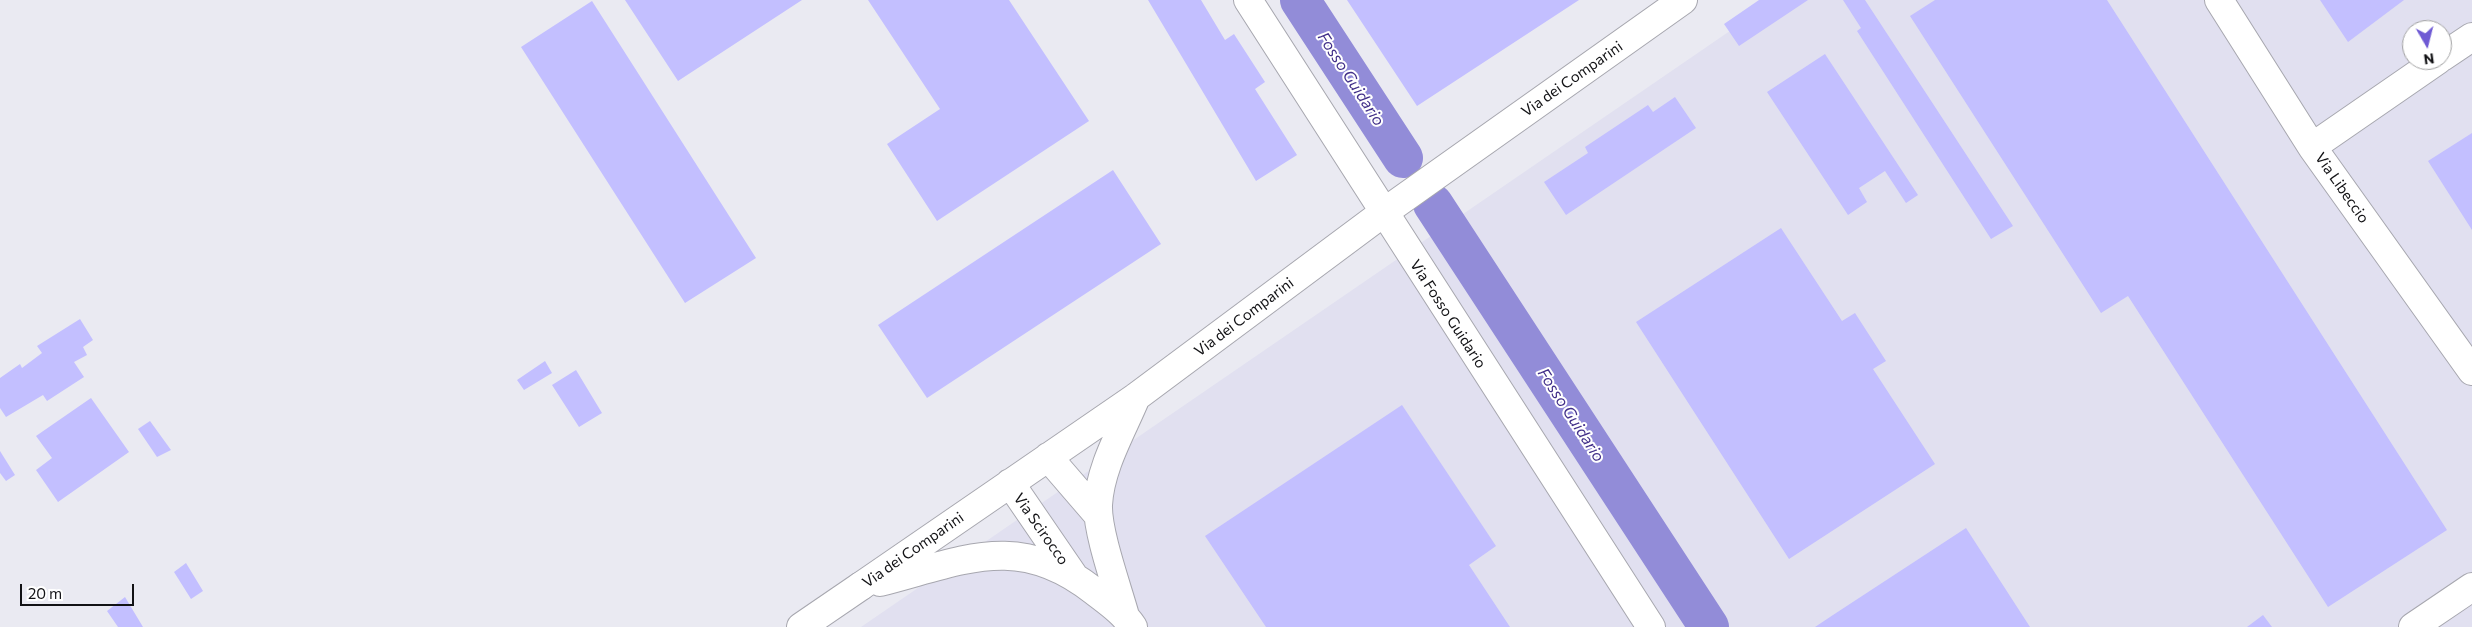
<!DOCTYPE html>
<style>
body{margin:0}
#map{position:relative;width:2472px;height:627px;overflow:hidden;background:#eaeaf2;font-family:Commissioner,sans-serif}
canvas{display:block}
.north{position:absolute;left:2402px;top:20px;width:50px;height:50px;box-sizing:border-box;background:#fff;border:1px solid #a0a0a1;border-radius:50%;rotate:172deg;font-size:14px;font-weight:700;line-height:20px;text-align:center;color:#121215}
.north::after{content:'';display:block;margin:auto;width:18px;height:22px;background:#6f5ad4;clip-path:polygon(50% 0,100% 100%,50% 72%,0 100%)}
.scale{position:absolute;left:20px;top:584px;width:114px;height:22px;box-sizing:border-box;border:2px solid #121215;border-top:0;padding-left:6px;font-size:15px;line-height:18px;white-space:nowrap;color:#121215;-webkit-text-stroke:4px #fff;paint-order:stroke}
</style>
<div id="map">
<canvas width="2472" height="627"></canvas>
<div class="north">N</div>
<div class="scale">20 m</div>
</div>
<script>
const context = document.querySelector('canvas').getContext('2d');
context.lineJoin = 'round';
function paint(path, color) { context.fillStyle = color; context.fill(path, 'evenodd'); }
function stroke(path, color, width, dash) { context.strokeStyle = color; context.lineWidth = width; context.lineCap = dash ? 'butt' : 'round'; context.setLineDash(dash || []); context.stroke(path); }
function label(font, color, halo, rows, align = 'center') {
  context.font = font + ' Commissioner,sans-serif'; context.lineWidth = 4; context.setLineDash([]); context.textBaseline = 'middle'; context.strokeStyle = halo; context.fillStyle = color; for (const [text, x, y, turn = 0] of rows) {
    context.save(); context.translate(x, y); context.rotate((+turn || 0) * Math.PI / 180); context.textAlign = isNaN(turn) ? turn : align; if (halo) context.strokeText(text, 0, 0); context.fillText(text, 0, 0); context.restore();
  }
}
const built = new Path2D(`
 M 1775,0 L 2472,0 L 2472,627 L 861,627 ZM 2412,30 L 2442,30 L 2442,60 L 2412,60 Z`);
const canal = new Path2D(`
 M 1300,0 L 1403,158
 M 1433,204 L 1709,627`);
const building = new Path2D(`
 M 625,0 L 802,0 L 678,81 Z
 M 868,0 L 1009,0 L 1089,121 L 937,221 L 887,144 L 940,109 Z
 M 1148,0 L 1201,0 L 1225,40 L 1234,34 L 1265,82 L 1255,89 L 1297,155 L 1256,181 Z
 M 1347,0 L 1579,0 L 1417,106 Z
 M 1759,0 L 1808,0 L 1739,46 L 1724,24 Z
 M 1843,0 L 1865,0 L 2013,226 L 1991,239 L 1857,31 L 1861,28 Z
 M 1935,0 L 2107,0 L 2447,530 L 2328,607 L 2128,296 L 2101,313 L 1910,16 Z
 M 2320,0 L 2404,0 L 2348,42 Z
 M 592,1 L 756,258 L 685,303 L 521,47 Z
 M 1825,54 L 1918,195 L 1906,203 L 1885,171 L 1859,188 L 1867,202 L 1848,215 L 1767,92 Z
 M 1675,97 L 1696,128 L 1566,215 L 1544,182 L 1588,153 L 1585,147 L 1648,105 L 1653,112 Z
 M 2472,133 L 2472,230 L 2428,161 Z
 M 1113,170 L 1161,244 L 927,398 L 878,325 Z
 M 1781,228 L 1842,321 L 1855,313 L 1886,361 L 1873,369 L 1935,464 L 1789,559 L 1636,322 Z
 M 80,319 L 93,340 L 83,347 L 87,355 L 74,362 L 84,377 L 47,401 L 43,395 L 6,417 L 0,408 L 0,378 L 20,364 L 22,368 L 42,353 L 37,346 Z
 M 545,361 L 552,373 L 524,390 L 517,380 Z
 M 576,370 L 602,413 L 579,427 L 552,385 Z
 M 91,398 L 129,452 L 58,502 L 36,470 L 52,458 L 36,436 Z
 M 1402,405 L 1496,546 L 1469,565 L 1510,627 L 1266,627 L 1205,536 Z
 M 150,421 L 171,450 L 157,457 L 138,429 Z
 M 0,451 L 15,475 L 6,481 L 0,473 Z
 M 1966,528 L 2030,627 L 1815,627 L 1833,615 Z
 M 186,563 L 203,591 L 191,599 L 174,572 Z
 M 125,597 L 143,627 L 118,627 L 107,611 Z
 M 2263,615 L 2272,627 L 2247,627 Z`);
const minor = new Path2D(`
 M 1248,0 L 1651,627
 M 2219,0 L 2312,147 L 2472,371
 M 2442,57 L 2472,37
 M 2312,147 L 2438,60
 M 801,627 L 861,586
 M 2413,627 L 2472,587`);
const tertiary = new Path2D(`
 M 1048,457 L 1098,515
 M 1010,483 L 1073,575
 M 880,582 C 963,561 1018,531 1094,591 C 1108,602 1123,612 1133,627
 M 861,586 L 1136,397 L 1383,213 L 1683,0
 M 1125,616 C 1117,587 1097,532 1098,505 C 1100,467 1122,431 1136,397`);
const streetNames = [
 ["Via dei Comparini",1572,79,-35],
 ["Via Libeccio",2342,188,55],
 ["Via Fosso Guidario",1448,314,57],
 ["Via dei Comparini",1244,317,-37],
 ["Via Scirocco",1041,529,55],
 ["Via dei Comparini",913,550,-35]
];
const waterNames = [
 ["Fosso Guidario",1351,79,57],
 ["Fosso Guidario",1571,415,57]
];
paint(built, '#e1e0f0');
stroke(canal, '#928cd8', 40);
paint(building, '#c3bfff');
stroke(minor, '#a7a7af', 30);
stroke(tertiary, '#a7a7af', 30);
stroke(minor, '#fff', 28);
stroke(tertiary, '#fff', 28);
label('15px', '#121215', '#fff', streetNames);
label('italic 16px', '#423089', '#fff', waterNames);
</script>
